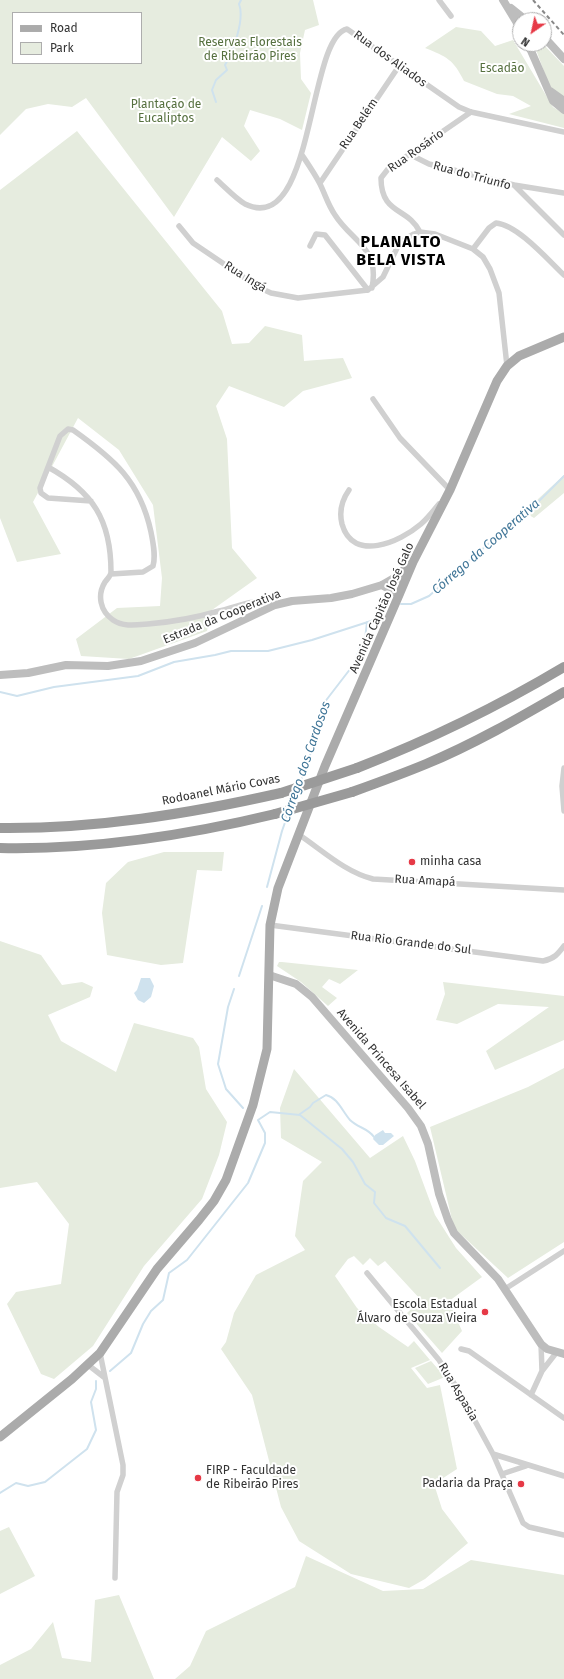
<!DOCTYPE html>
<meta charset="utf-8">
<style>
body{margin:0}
#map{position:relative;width:564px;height:1679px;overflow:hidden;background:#fff;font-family:"Fira Sans",sans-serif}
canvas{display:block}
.legend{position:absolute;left:12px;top:12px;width:130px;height:52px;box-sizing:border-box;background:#fff;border:1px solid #adadad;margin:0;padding:5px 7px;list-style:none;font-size:12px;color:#333}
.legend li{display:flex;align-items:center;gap:8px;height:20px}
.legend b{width:20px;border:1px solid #adadad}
.north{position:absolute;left:512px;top:12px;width:40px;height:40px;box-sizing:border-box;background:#fff;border:1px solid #adadad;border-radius:50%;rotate:214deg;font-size:11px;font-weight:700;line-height:16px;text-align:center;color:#333}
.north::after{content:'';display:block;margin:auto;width:14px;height:18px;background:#e63946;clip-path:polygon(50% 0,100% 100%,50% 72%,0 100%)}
</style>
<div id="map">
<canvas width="564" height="1679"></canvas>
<ul class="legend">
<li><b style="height:5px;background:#ababab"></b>Road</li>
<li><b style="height:11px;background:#e6ecdf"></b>Park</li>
</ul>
<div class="north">N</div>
</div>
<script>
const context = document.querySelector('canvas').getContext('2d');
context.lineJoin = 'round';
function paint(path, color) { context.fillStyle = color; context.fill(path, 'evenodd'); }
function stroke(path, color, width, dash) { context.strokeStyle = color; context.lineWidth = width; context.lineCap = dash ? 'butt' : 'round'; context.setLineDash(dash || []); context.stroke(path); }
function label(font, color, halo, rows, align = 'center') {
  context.font = font + ' "Fira Sans",sans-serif'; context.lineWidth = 4; context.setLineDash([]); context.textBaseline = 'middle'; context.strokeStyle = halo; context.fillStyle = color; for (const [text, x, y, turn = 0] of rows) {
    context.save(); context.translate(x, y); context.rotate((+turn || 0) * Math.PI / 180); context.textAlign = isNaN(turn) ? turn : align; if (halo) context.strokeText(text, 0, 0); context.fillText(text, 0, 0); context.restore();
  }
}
const green = new Path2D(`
 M 0,0 L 313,0 L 319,25 L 305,30 L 300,53 L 301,79 L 311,93 L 302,130 L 280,119 L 250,110 L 244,126 L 260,151 L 251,161 L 222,137 L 174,217 L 86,98 L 72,107 L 48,104 L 26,109 L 0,135 ZM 13,13 L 141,13 L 141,63 L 13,63 Z
 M 456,27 L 481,31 L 495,46 L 513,40 L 553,107 L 564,114 L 564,128 L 509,114 L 531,106 L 513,96 L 497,94 L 464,81 C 453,59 447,57 425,48 Z
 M 534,44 L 543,44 L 564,66 L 564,97 L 552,89 L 547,80 Z
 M 77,131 L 222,311 L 232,344 L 249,343 L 265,326 L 302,335 L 304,361 L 343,358 L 352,378 L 303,391 L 284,407 L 229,386 L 216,406 L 227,439 L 232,548 L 257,578 L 212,610 L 207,631 L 129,659 L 81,656 L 76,639 L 117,608 L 160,606 L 162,578 L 153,505 L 119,450 L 78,418 L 33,502 L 61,554 L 17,562 L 0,518 L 0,190 Z
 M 564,475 L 564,493 L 534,518 L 524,512 Z
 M 164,852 L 224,852 L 222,871 L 197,870 L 183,963 L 161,965 L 107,955 L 102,913 L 106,883 L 128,862 Z
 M 0,941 L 41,955 L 62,985 L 82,982 L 93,987 L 90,997 L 48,1015 L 61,1041 L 116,1072 L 134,1023 L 193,1038 L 199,1047 L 206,1089 L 227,1122 L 219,1155 L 202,1199 L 144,1266 L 93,1346 L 54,1379 L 41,1374 L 7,1304 L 16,1292 L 61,1284 L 69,1224 L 37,1182 L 0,1188 Z
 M 279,962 L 282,962 L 358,970 L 340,984 L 329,979 L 322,987 L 337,998 L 328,1006 L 301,982 L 277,966 Z
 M 443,982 L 564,996 L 564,1040 L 495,1070 L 486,1051 L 549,1007 L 498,1004 L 457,1024 L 436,1020 L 445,994 Z
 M 564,1068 L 564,1242 L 508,1278 L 454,1228 L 430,1127 L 528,1087 Z
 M 294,1069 L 370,1158 L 403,1136 L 415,1161 L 435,1215 L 456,1248 L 482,1277 L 449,1301 L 462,1331 L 442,1353 L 407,1313 L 421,1300 L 385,1261 L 378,1266 L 370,1258 L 363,1265 L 354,1256 L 348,1259 L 335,1276 L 357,1308 L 379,1327 L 408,1347 L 414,1341 L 430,1360 L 411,1368 L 427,1388 L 440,1385 L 457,1469 L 434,1484 L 442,1509 L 468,1543 L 425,1579 L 409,1588 L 351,1574 L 299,1541 L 281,1507 L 252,1395 L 221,1349 L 226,1342 L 234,1313 L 256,1275 L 305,1250 L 295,1236 L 303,1181 L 322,1162 L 281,1138 L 280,1108 Z
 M 431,1361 L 445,1377 L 428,1384 L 415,1368 Z
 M 9,1527 L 35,1576 L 0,1594 L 0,1531 Z
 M 306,1556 L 383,1591 L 423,1589 L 471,1560 L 564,1575 L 564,1679 L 175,1679 L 190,1666 L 206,1631 L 295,1587 Z
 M 119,1595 L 154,1679 L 0,1679 L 0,1665 L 31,1649 L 53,1622 L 62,1658 L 91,1662 L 95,1600 Z`);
const water = new Path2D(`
 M 141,978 L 150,978 L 154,986 L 151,997 L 144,1003 L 138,1000 L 134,993 L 137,990 Z
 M 383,1130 L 385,1133 L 391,1133 L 394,1136 L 383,1145 L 379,1145 L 373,1139 L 375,1135 Z`);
const stream = new Path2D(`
 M 216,102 L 212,90 L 216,80 L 227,70 L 225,65 C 233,52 245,19 239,4 L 241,0
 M 401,604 L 411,604 L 429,596 L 528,509 L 536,504 L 564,476
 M 0,692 L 17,696 L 54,687 L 138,676 L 174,662 L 215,655 L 231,651 L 268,651 L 312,640 L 371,621 L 382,612
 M 300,783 L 315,741 L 324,703 L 354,664 L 360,647 L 365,639 L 367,622
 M 291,806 L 297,791
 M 267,887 L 282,831 L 288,814
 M 239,976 L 262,906
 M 234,989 L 228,1007 L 218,1064 L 226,1089 L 243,1108
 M 300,1114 L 310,1107 L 313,1103 L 326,1095 C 338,1098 342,1111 350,1120 C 358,1128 368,1128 374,1137
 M 110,1371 L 131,1353 L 143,1324 L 151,1311 L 163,1300 L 169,1273 L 187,1260 L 248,1183 L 265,1143 L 265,1133 L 258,1120 L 270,1112 L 300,1115 L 342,1149 L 353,1162 L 365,1184 L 375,1192 L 374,1203 L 386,1218 L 405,1226 L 440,1268
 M 0,1493 L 16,1483 L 28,1486 L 45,1482 L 87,1449 L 96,1430 L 91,1402 L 96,1389 L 96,1381`);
const street = new Path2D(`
 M 439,0 L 451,16
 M 302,155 C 308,164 315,174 320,184 C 325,194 328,205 335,215 C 352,242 380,247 372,288
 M 411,155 L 429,164 L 514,185 L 564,235
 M 217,180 C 226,188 235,198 245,204 C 315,238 307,37 347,29 L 459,107 L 471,112 L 564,132
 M 320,183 L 399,66
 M 514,185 L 564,193
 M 179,226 L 193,243 L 258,287 L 271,293 L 298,298 L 368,290 L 383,277 L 398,246 L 405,239 L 414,234 L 420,232 L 435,234 L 473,249 L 483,257 L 490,269 L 499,293 L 507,366
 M 420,232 C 408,207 381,215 381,178 L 388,169 L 471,112
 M 310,246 L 316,234 L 325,235 L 368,290
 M 473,249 L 489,228 L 496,223 C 518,225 548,260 564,275
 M 373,399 L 400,438 L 450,490
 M 48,467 C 93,492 111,520 111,572 C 111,576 107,579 105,582 C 97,595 100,611 113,620 C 123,627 136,625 148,624 C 172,622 195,618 219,611 C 232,608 247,602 260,601 C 266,601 270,603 275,605
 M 349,490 C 342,500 339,512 342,524 C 353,563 400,542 421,524 C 428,518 433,511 439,504
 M 91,501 L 48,498 L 41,493 L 40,488 L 60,436 L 68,429 L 73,430 C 114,459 140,481 151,532 C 153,543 156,555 153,566 L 143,572 L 111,574
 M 564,768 L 562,786 L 564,811
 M 298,834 C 322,850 345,872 373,879 L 564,890
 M 270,925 L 543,961 C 554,959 558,954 564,946
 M 367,1273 L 439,1360 L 457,1388 L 493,1454 L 523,1523 L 529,1527 L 564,1535
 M 505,1289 L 564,1251
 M 541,1344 L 542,1371
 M 461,1349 L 469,1351 L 564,1418
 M 100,1353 L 123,1465 L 123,1475 L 117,1492 L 115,1578
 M 87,1364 L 105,1378
 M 531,1395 L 542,1371 L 556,1353
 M 493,1454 L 564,1476
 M 502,1474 L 526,1466`);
const secondary = new Path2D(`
 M 503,0 L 520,28
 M 511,8 L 526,20
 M 544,37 L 564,59
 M 528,44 L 553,101 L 564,110
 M 550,91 L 564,101
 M 382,585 L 399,595
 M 0,675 L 28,673 L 66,665 L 108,666 L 141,661 L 195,643 L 275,605 L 292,601 L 331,598 L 352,594 L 382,585 L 396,577 L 401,579
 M 269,975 L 296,984 L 312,997 L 408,1108 L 421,1126 L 428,1144 L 439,1194 L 448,1220 L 454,1233 L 498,1279 L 541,1344 L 547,1349 L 564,1354`);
const primary = new Path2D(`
 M 396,577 L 410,565
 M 0,1437 L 72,1379 L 100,1353 L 157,1269 L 199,1220 L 214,1201 L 226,1180 L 253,1105 L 267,1049 L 270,925 L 278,888 L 325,766 L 399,595 L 413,562 L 450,490 L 497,381 L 507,366 L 519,356 L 564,337`);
const highway = new Path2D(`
 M 357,768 C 429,740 497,707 564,667
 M 352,792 C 377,783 402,774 426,764 C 474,744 519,718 564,692
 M 0,828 C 95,829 188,814 281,793
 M 0,848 C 94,850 184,836 275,814`);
const rail = new Path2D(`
 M 533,0 L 564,35`);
const highwayBridge = new Path2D(`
 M 281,793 L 357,768
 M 275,814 L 352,792`);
const markers = [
 [412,862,4,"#e63946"],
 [485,1312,4,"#e63946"],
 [198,1478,4,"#e63946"],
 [521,1484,4,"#e63946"]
];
const parkNames = [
 ["Reservas Florestais",250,43],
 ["de Ribeirão Pires",250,57],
 ["Escadão",502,69],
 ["Plantação de",166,105],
 ["Eucaliptos",166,119]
];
const streetNames = [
 ["Rua dos Aliados",390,59,36],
 ["Rua Belém",359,124,-56],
 ["Rua Rosário",416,151,-35],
 ["Rua do Triunfo",472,176,15],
 ["Rua Ingá",245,277,32],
 ["Avenida Capitão José Galo",382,608,-66],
 ["Estrada da Cooperativa",222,617,-22],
 ["Rodoanel Mário Covas",221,790,-11],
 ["Rua Amapá",425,881,3],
 ["Rua Rio Grande do Sul",411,943,7],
 ["Avenida Princesa Isabel",381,1059,49],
 ["Rua Aspasia",458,1392,59]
];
const poiNames = [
 ["minha casa",420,862],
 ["Escola Estadual",477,1305,"right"],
 ["Álvaro de Souza Vieira",477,1319,"right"],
 ["FIRP - Faculdade",206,1471],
 ["de Ribeirão Pires",206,1485],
 ["Padaria da Praça",513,1484,"right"]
];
const waterNames = [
 ["Córrego da Cooperativa",486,547,-41],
 ["Córrego dos Cardosos",306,762,-71]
];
const districtNames = [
 ["PLANALTO",401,243],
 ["BELA VISTA",401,261]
];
paint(green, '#e6ecdf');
paint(water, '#cfe2ee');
stroke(stream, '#cfe2ee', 2);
stroke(street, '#d0d0d0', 5.5);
stroke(secondary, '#bdbdbd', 8);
stroke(primary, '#ababab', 9);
stroke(highway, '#9a9a9a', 10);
stroke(rail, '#888', 2, [4, 3]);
stroke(highwayBridge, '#9a9a9a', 10);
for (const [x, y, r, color] of markers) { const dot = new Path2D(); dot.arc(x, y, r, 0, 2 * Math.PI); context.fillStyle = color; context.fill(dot); stroke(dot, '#fff', 1.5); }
label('12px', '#56703f', '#fff', parkNames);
label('12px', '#333', '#fff', streetNames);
label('12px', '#333', '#fff', poiNames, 'left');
label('italic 13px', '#3f7597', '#fff', waterNames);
context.letterSpacing = '1px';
label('bold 16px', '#000', '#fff', districtNames);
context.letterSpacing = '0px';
</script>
